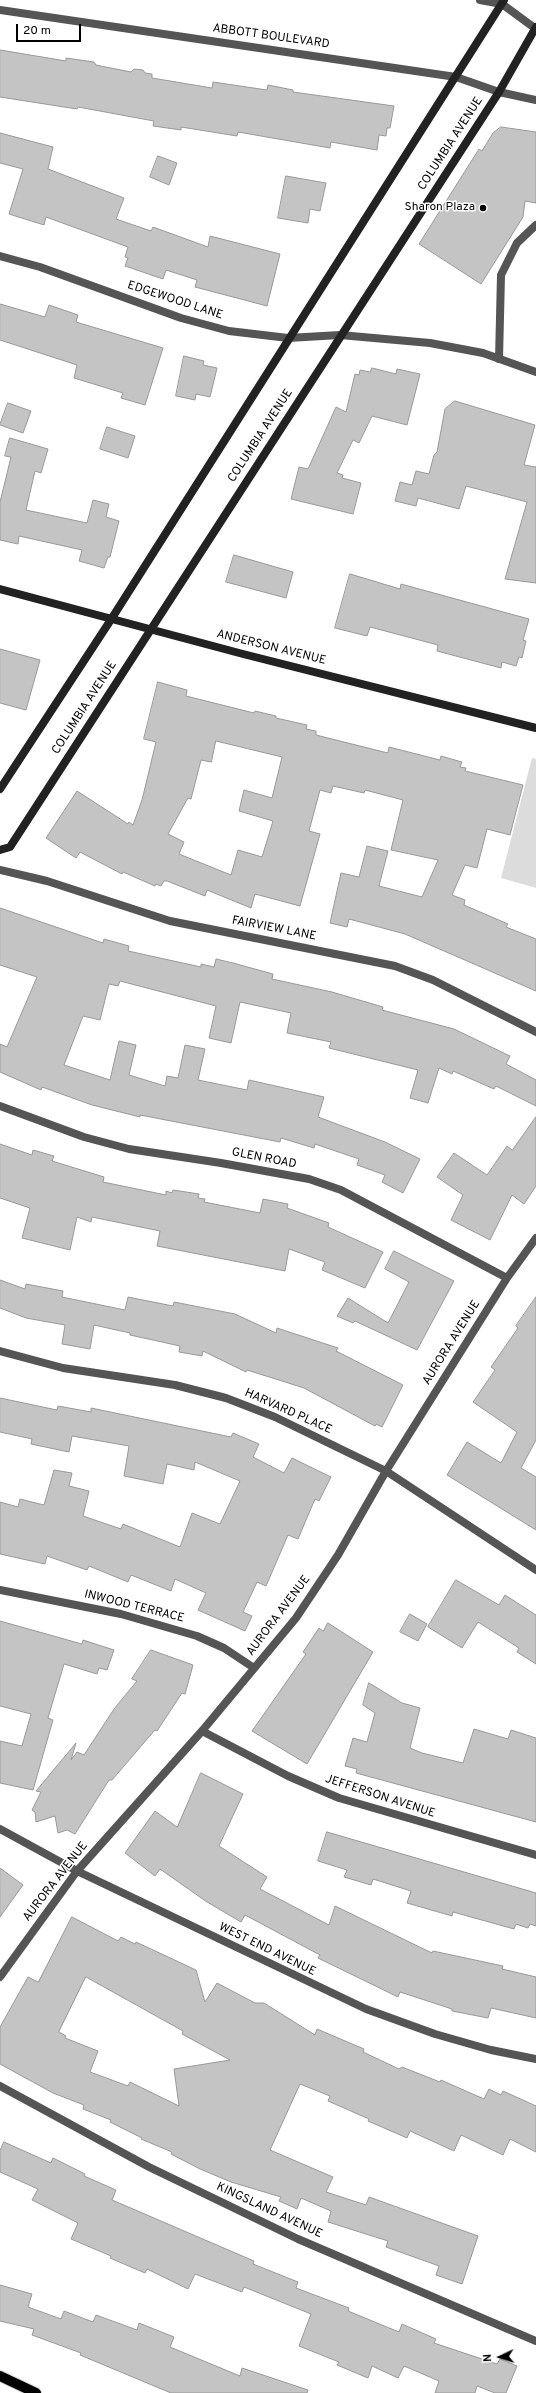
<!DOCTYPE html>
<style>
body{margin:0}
#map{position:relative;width:536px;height:2393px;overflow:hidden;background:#fff;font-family:Overpass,sans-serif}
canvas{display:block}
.north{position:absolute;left:480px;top:2337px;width:40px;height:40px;-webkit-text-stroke:3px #fff;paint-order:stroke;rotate:266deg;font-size:11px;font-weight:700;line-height:16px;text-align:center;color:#000}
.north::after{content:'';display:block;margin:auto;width:14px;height:18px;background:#000;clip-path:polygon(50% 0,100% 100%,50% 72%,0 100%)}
.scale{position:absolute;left:16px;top:24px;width:65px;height:18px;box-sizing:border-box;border:2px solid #000;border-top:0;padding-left:5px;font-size:12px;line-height:14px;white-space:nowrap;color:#000;-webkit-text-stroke:3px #fff;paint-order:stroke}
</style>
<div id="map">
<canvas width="536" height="2393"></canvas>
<div class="north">N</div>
<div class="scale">20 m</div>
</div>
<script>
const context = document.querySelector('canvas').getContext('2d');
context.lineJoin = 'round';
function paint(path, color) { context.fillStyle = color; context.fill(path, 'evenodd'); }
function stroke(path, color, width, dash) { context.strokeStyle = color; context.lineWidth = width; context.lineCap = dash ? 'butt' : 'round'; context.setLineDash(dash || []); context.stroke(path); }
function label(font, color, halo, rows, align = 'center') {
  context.font = font + ' Overpass,sans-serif'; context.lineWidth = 3; context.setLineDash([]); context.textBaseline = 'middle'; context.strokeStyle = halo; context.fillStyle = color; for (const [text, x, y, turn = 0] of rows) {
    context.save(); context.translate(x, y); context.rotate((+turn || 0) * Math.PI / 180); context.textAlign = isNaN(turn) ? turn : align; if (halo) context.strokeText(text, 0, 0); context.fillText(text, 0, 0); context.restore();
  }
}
const green = new Path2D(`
 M 532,758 L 536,759 L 536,888 L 501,878 Z`);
const building = new Path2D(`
 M 0,50 L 66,61 L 66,58 L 94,62 L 96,65 L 131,72 L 134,69 L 143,70 L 145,73 L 152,74 L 152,78 L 212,88 L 213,82 L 267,90 L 268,85 L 293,90 L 293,92 L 394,106 L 390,128 L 387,128 L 386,136 L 379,135 L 377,150 L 331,142 L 330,148 L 238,132 L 237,136 L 181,127 L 181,130 L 153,126 L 154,121 L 78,107 L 77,109 L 0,97 Z
 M 501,127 L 536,132 L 536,203 L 525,201 L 523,217 L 481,284 L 419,244 L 479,149 L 482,151 L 493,133 Z
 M 0,133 L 53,147 L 48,169 L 124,198 L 116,219 L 151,231 L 153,227 L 208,247 L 210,236 L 280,254 L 267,306 L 195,287 L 197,280 L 166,270 L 163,279 L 125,266 L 128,258 L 125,257 L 128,247 L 46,217 L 44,225 L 9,214 L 23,169 L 0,163 Z
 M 158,156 L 177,163 L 169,185 L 150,177 Z
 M 286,176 L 326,183 L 320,211 L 310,209 L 308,223 L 278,218 Z
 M 0,304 L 45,317 L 49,305 L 78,315 L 76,322 L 163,348 L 145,405 L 121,398 L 123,393 L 74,378 L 77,365 L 0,340 Z
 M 184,356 L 204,361 L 203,365 L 217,368 L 210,397 L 196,394 L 195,400 L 176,396 Z
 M 372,368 L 396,374 L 397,369 L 420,374 L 407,425 L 372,416 L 359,443 L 353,440 L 337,473 L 343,475 L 342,478 L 361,483 L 353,514 L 291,499 L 299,467 L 308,469 L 336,407 L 346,412 L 355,374 L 359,375 L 360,370 L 370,372 Z
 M 455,401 L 535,425 L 524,465 L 536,467 L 536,583 L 505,579 L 527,502 L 466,486 L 459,509 L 418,498 L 416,506 L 395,501 L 400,482 L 412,485 L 416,471 L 429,474 L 434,455 L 437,452 L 445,409 Z
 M 8,403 L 31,411 L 23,433 L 0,425 Z
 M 107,427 L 135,436 L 128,458 L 100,449 Z
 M 10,438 L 48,449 L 41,473 L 35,471 L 26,510 L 87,523 L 93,500 L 109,504 L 106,517 L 119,521 L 110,557 L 108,557 L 104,568 L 79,561 L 82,550 L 19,536 L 18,544 L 0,540 L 0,502 L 11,457 L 5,456 Z
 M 234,555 L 293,572 L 286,598 L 226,582 Z
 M 350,574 L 400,589 L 401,584 L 529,619 L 523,640 L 526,641 L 522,658 L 519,657 L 516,666 L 502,662 L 501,668 L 437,651 L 438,645 L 370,627 L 367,636 L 335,628 Z
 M 0,649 L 40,660 L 26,710 L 0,703 Z
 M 158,682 L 187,690 L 186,696 L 254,713 L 255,711 L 276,716 L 276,718 L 307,725 L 306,729 L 316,731 L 316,735 L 388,753 L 389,747 L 440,760 L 441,756 L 462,762 L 460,767 L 466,768 L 465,771 L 523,785 L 510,835 L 487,829 L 477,868 L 465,865 L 452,895 L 465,900 L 464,905 L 508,924 L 506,927 L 536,939 L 536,991 L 405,934 L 349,919 L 347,927 L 330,923 L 341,873 L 359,877 L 367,846 L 388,851 L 379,886 L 422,897 L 438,860 L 391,850 L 403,800 L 365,790 L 364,793 L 333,786 L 331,793 L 320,790 L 309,831 L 320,834 L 300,906 L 255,894 L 251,908 L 207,890 L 205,896 L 167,881 L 164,881 L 161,886 L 156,884 L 155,886 L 123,872 L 122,874 L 80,852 L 76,858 L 46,838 L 77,791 L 128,824 L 129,822 L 133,825 L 142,800 L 156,742 L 144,739 ZM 216,741 L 282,757 L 272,798 L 244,790 L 239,811 L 273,821 L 262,857 L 238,850 L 231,875 L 179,854 L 184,842 L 168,834 L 188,798 L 191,799 L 201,760 L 211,762 Z
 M 0,908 L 103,943 L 104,939 L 129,946 L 128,951 L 201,967 L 201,964 L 214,967 L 216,959 L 233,963 L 273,974 L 272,979 L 332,992 L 383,1007 L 382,1010 L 454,1029 L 510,1056 L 506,1064 L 536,1080 L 536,1106 L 496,1086 L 494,1089 L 453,1071 L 452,1074 L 439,1068 L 428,1103 L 410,1098 L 418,1070 L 329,1048 L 331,1042 L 287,1033 L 291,1013 L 240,1002 L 231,1043 L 209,1038 L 216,1006 L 120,981 L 118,986 L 109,984 L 100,1020 L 83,1016 L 64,1065 L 110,1080 L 119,1041 L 136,1045 L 129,1075 L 165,1086 L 167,1076 L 178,1078 L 185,1045 L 205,1049 L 198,1080 L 247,1090 L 249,1080 L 324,1097 L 318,1117 L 385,1142 L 420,1159 L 403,1193 L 382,1182 L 385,1175 L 357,1165 L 359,1159 L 315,1144 L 314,1148 L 281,1138 L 280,1142 L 140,1115 L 140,1117 L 92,1105 L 42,1087 L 41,1090 L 0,1072 L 0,1044 L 7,1047 L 37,977 L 0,965 Z
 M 536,1117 L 536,1186 L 524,1204 L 512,1195 L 490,1240 L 451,1220 L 463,1195 L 437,1177 L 454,1153 L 487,1175 L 507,1146 L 512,1150 Z
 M 0,1144 L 32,1155 L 33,1150 L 54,1156 L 52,1161 L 104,1177 L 103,1182 L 166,1195 L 166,1191 L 172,1193 L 173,1190 L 199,1194 L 198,1198 L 205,1199 L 204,1202 L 260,1213 L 263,1199 L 288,1204 L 287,1208 L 329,1223 L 328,1227 L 383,1252 L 365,1288 L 322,1270 L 325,1262 L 289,1249 L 285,1271 L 157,1246 L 160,1231 L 92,1217 L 91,1222 L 77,1217 L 70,1250 L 22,1238 L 30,1208 L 0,1198 Z
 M 394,1251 L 454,1281 L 417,1350 L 355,1321 L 353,1323 L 337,1316 L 348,1298 L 388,1323 L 409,1282 L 385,1269 Z
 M 0,1280 L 25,1289 L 26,1284 L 63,1291 L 62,1297 L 125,1310 L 128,1297 L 173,1306 L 174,1302 L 235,1314 L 276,1333 L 277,1328 L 338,1348 L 336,1351 L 403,1385 L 382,1427 L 376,1424 L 375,1426 L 304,1388 L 247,1370 L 246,1372 L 203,1351 L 202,1356 L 179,1352 L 180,1346 L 130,1335 L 130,1333 L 94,1325 L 90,1349 L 62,1344 L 65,1325 L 26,1318 L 0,1308 Z
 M 536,1297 L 536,1440 L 521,1468 L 536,1477 L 536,1530 L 447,1475 L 467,1442 L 501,1463 L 517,1432 L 473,1402 L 495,1370 L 491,1367 L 518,1328 L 516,1326 Z
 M 0,1398 L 57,1410 L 58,1406 L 91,1412 L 91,1408 L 231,1437 L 233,1433 L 259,1444 L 253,1457 L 284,1473 L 292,1458 L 331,1477 L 319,1501 L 315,1499 L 298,1539 L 288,1535 L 266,1586 L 257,1582 L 243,1612 L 252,1616 L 245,1631 L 198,1610 L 206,1593 L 175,1579 L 171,1591 L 131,1575 L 128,1582 L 89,1566 L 87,1570 L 47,1556 L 45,1564 L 0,1554 L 0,1502 L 18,1507 L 20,1499 L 44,1505 L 54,1470 L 72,1473 L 69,1486 L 89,1491 L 83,1516 L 121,1529 L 123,1524 L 180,1547 L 192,1513 L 220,1524 L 240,1481 L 195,1462 L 194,1470 L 167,1464 L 163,1484 L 124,1476 L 129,1446 L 72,1436 L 69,1452 L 31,1444 L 32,1439 L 0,1432 Z
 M 456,1580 L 499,1605 L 505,1595 L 536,1615 L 536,1664 L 517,1652 L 519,1648 L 478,1622 L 462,1648 L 428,1627 Z
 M 410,1614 L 427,1624 L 418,1641 L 400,1632 Z
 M 0,1621 L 82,1644 L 83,1640 L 114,1650 L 107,1670 L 99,1668 L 97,1674 L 64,1664 L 48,1718 L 53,1720 L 33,1790 L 0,1783 L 0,1741 L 22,1746 L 31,1714 L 0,1706 Z
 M 328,1623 L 373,1652 L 307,1764 L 252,1731 L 306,1654 L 303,1652 L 319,1628 L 323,1631 Z
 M 151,1650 L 193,1665 L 185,1694 L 182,1693 L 157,1731 L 155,1730 L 112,1780 L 109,1780 L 75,1834 L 67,1830 L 58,1833 L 55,1816 L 36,1822 L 35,1812 L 32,1810 L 41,1792 L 36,1791 L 76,1743 L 71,1760 L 77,1752 L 84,1755 L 114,1709 L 137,1681 L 132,1679 Z
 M 369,1683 L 402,1703 L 420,1708 L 410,1748 L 422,1753 L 463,1763 L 474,1729 L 508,1739 L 511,1730 L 536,1738 L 536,1822 L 356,1773 L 357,1769 L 345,1766 L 353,1738 L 367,1742 L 375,1713 L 363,1705 Z
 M 201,1773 L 243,1794 L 219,1846 L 267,1877 L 260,1889 L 329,1925 L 335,1906 L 432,1953 L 433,1951 L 503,1966 L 502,1969 L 536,1977 L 536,2018 L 491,2008 L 488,2018 L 452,2011 L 452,2009 L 400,1992 L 398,1997 L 318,1958 L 320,1955 L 245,1915 L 241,1922 L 207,1902 L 160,1869 L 155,1876 L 125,1853 L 155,1811 L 177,1827 Z
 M 327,1832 L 536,1893 L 536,1926 L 530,1924 L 528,1928 L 516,1924 L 514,1929 L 453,1912 L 452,1916 L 407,1903 L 411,1891 L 373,1879 L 371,1885 L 344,1877 L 347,1870 L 318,1861 Z
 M 0,1868 L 23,1885 L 0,1917 Z
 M 72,1917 L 118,1941 L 121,1937 L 135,1944 L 136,1942 L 196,1970 L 205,2002 L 217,1983 L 255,2003 L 264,2003 L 315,2035 L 317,2029 L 364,2049 L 363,2052 L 399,2069 L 402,2067 L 440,2082 L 441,2080 L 484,2099 L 489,2089 L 501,2095 L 503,2091 L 536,2106 L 536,2152 L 510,2139 L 503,2155 L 461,2135 L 454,2151 L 410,2131 L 407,2138 L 368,2121 L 369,2119 L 328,2101 L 330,2096 L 300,2084 L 270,2150 L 333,2177 L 326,2192 L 366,2205 L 369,2197 L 478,2236 L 462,2284 L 436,2275 L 439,2266 L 386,2247 L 388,2241 L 328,2222 L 331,2211 L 301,2198 L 297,2209 L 279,2201 L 281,2197 L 231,2182 L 200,2169 L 171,2154 L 172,2152 L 141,2139 L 142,2138 L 110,2122 L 111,2120 L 83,2109 L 84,2105 L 53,2093 L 0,2064 L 0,2027 L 28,1977 L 38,1982 ZM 86,1977 L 183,2031 L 182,2034 L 230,2060 L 174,2069 L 179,2106 L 130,2082 L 128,2086 L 90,2072 L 98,2051 L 65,2038 L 66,2036 L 59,2032 Z
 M 4,2142 L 51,2163 L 53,2158 L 85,2174 L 84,2176 L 116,2190 L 112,2200 L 254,2261 L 253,2264 L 298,2282 L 296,2288 L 349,2308 L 348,2311 L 399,2332 L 402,2324 L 436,2339 L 434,2343 L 497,2364 L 500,2359 L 517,2366 L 506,2393 L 495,2393 L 477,2386 L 475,2393 L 435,2393 L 439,2381 L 404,2366 L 398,2378 L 372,2366 L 368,2378 L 337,2365 L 339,2362 L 299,2346 L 311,2314 L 244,2287 L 242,2292 L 195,2274 L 188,2289 L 147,2269 L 145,2273 L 110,2258 L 111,2256 L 71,2239 L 78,2223 L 32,2200 L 38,2189 L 0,2172 L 0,2151 Z
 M 0,2285 L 32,2294 L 28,2307 L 61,2319 L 64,2311 L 93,2322 L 96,2315 L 137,2330 L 139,2323 L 174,2337 L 170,2347 L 240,2376 L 242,2368 L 308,2390 L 307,2393 L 171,2393 L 80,2355 L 81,2353 L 32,2335 L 34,2329 L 0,2321 Z`);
const lane = new Path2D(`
 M 499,359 L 501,275 L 517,243 L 536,225`);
const street = new Path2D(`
 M 480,0 L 502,4 L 536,29
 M 0,10 L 456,77 L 499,92 L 536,100
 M 0,256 L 40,267 L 181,318 L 229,331 L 288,338 L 340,335 L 430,343 L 483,353 L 536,372
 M 0,870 L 47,881 L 170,921 L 395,966 L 433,980 L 536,1032
 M 0,1106 L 84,1137 L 129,1149 L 221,1163 L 309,1179 L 341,1190 L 507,1278
 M 0,1351 L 63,1368 L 175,1385 L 226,1398 L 275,1417 L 386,1471 L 536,1570
 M 0,1590 L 121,1614 L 197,1636 L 224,1648 L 254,1668
 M 202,1731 L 288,1776 L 339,1798 L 536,1855
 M 0,1829 L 77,1871 L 366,2009 L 435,2034 L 491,2050 L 536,2059
 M 0,1977 L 77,1871 L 202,1731 L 296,1618 L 338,1555 L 386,1471 L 507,1278 L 536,1238
 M 0,2086 L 149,2167 L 298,2239 L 536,2341`);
const secondary = new Path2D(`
 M 0,589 L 243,654 L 536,728
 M 0,789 L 112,618 L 504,0
 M 0,850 L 10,847 L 499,92 L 536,27`);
const primary = new Path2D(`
 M 0,2376 L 36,2393`);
const markers = [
 [483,208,4,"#000"]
];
const streetNames = [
 ["ABBOTT BOULEVARD",271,37,8],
 ["COLUMBIA AVENUE",451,144,-57],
 ["EDGEWOOD LANE",175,301,18],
 ["COLUMBIA AVENUE",261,436,-57],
 ["ANDERSON AVENUE",271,648,14],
 ["COLUMBIA AVENUE",85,708,-57],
 ["FAIRVIEW LANE",274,929,11],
 ["GLEN ROAD",264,1159,11],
 ["AURORA AVENUE",452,1343,-58],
 ["HARVARD PLACE",288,1412,24],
 ["INWOOD TERRACE",134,1607,14],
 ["AURORA AVENUE",279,1616,-53],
 ["JEFFERSON AVENUE",380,1797,18],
 ["AURORA AVENUE",56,1882,-52],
 ["WEST END AVENUE",267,1950,26],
 ["KINGSLAND AVENUE",269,2211,25]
];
const poiNames = [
 ["Sharon Plaza",475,208]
];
paint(green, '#dcdcdc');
paint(building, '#c4c4c4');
stroke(building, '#999', 1);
stroke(primary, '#dbdbdb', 12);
stroke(lane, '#555', 8);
stroke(street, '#555', 8);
stroke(secondary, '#222', 8);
stroke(primary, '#000', 10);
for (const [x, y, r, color] of markers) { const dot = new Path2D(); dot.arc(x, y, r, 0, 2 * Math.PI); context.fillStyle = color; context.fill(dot); stroke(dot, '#fff', 1.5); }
label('12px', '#000', '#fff', streetNames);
label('12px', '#000', '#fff', poiNames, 'right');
</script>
